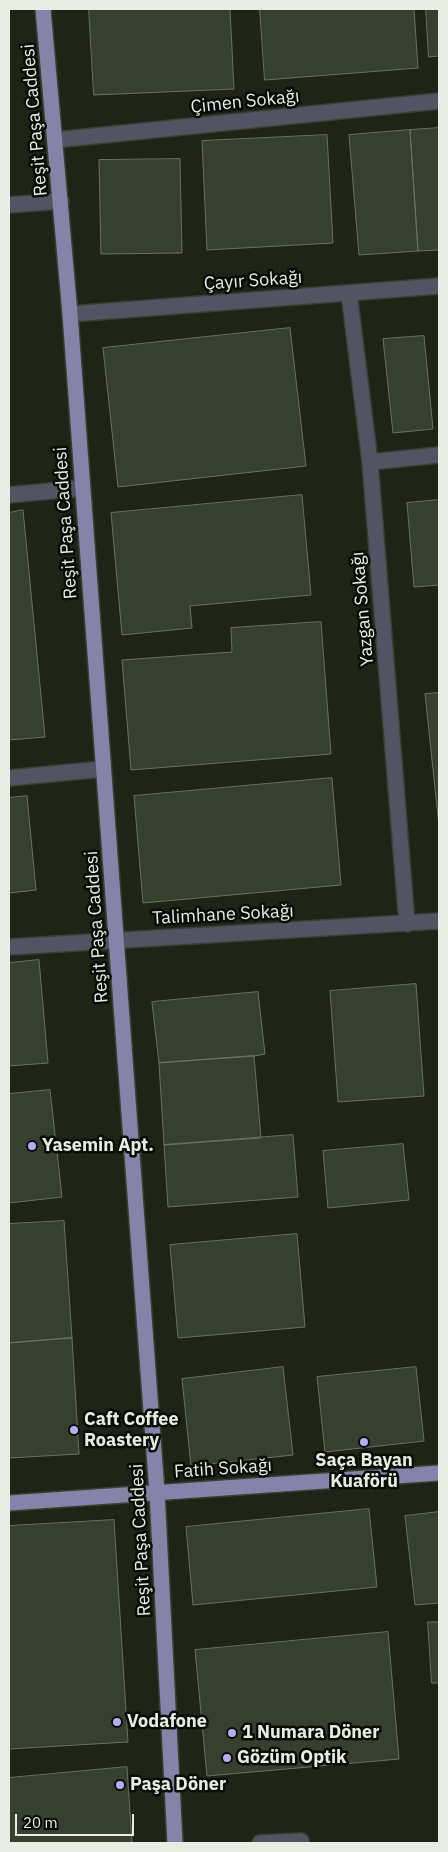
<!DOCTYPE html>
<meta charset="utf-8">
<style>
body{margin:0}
#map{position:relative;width:448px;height:1852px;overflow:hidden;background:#1e2516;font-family:"IBM Plex Sans",sans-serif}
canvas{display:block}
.frame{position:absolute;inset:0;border:10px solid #e8ede3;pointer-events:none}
.scale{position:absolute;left:15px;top:1814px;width:119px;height:22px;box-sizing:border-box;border:2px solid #e8ede3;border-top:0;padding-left:6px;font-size:15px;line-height:18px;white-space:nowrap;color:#e8ede3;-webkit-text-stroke:4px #0a0d07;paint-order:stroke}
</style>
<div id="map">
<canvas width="448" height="1852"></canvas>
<div class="frame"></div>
<div class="scale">20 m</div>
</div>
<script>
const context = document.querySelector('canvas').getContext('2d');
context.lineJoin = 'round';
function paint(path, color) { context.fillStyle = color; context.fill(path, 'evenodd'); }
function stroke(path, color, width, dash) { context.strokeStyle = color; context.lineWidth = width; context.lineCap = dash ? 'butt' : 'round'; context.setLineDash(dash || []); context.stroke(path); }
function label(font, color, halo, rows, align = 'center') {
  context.font = font + ' "IBM Plex Sans",sans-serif'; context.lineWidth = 5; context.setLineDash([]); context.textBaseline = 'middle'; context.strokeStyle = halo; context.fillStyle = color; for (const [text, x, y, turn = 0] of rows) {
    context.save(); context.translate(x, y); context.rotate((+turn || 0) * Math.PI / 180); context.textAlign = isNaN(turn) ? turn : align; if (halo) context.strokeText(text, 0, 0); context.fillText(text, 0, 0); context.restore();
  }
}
const building = new Path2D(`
 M 89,9 L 230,9 L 234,89 L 94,95 Z
 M 260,9 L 414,9 L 418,68 L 265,80 Z
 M 426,9 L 439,9 L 439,56 L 429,57 Z
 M 439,128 L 439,250 L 418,251 L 410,130 Z
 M 410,130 L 418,251 L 359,255 L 349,135 Z
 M 327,135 L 333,243 L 207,250 L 202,141 Z
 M 180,159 L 182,253 L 101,254 L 99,160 Z
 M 290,328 L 306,466 L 118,487 L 103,348 Z
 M 424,336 L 433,429 L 393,433 L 383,339 Z
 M 302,495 L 311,595 L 190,606 L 192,628 L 122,635 L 111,513 Z
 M 439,500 L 439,585 L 414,587 L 407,503 Z
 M 23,510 L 45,737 L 9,740 L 9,513 Z
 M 321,622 L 331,754 L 131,770 L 122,660 L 232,652 L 231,628 Z
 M 439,693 L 439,826 L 425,694 Z
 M 332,778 L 341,885 L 143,903 L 134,796 Z
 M 27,796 L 36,890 L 9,893 L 9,798 Z
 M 39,960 L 48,1063 L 9,1066 L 9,963 Z
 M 416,984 L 424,1096 L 338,1102 L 330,991 Z
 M 258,992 L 265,1054 L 254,1056 L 159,1063 L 152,1002 Z
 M 254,1056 L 261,1138 L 164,1145 L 159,1063 Z
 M 50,1090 L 62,1197 L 9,1203 L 9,1094 Z
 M 293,1135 L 298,1197 L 168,1207 L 164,1145 Z
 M 403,1144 L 409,1200 L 328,1208 L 323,1151 Z
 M 64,1221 L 72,1338 L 9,1343 L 9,1224 Z
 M 297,1234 L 305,1327 L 178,1338 L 170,1245 Z
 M 72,1338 L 79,1454 L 9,1458 L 9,1343 Z
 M 283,1367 L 293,1455 L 191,1466 L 182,1379 Z
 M 416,1367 L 424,1441 L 325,1452 L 317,1377 Z
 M 369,1509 L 377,1587 L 193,1605 L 186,1527 Z
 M 439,1512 L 439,1603 L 415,1605 L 405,1516 Z
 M 114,1520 L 128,1742 L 9,1749 L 9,1526 Z
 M 428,1622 L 439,1622 L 439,1683 L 432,1683 Z
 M 388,1632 L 399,1759 L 207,1776 L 195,1650 Z
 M 127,1767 L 132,1843 L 9,1843 L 9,1778 Z`);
const service = new Path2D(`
 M 260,1843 L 301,1841`);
const minor = new Path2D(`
 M 55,140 L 439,101
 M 9,205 L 61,201
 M 349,293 L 370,462 L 407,924
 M 70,314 L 439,286
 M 370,462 L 439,455
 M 9,495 L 82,488
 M 9,778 L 103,769
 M 9,947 L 439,921`);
const primary = new Path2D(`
 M 43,9 L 70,314 L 157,1492 L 175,1843
 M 9,1503 L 439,1473`);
const markers = [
 [32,1146,5,"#b4acf9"],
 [74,1430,5,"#b4acf9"],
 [364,1442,5,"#b4acf9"],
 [117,1722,5,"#b4acf9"],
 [232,1733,5,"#b4acf9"],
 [227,1758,5,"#b4acf9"],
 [120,1785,5,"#b4acf9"]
];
const streetNames = [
 ["Çimen Sokağı",245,102,-6],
 ["Reşit Paşa Caddesi",35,120,-95],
 ["Çayır Sokağı",253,281,-4],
 ["Reşit Paşa Caddesi",66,523,-94],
 ["Yazgan Sokağı",363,609,-95],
 ["Talimhane Sokağı",223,915,-3],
 ["Reşit Paşa Caddesi",97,927,-94],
 ["Fatih Sokağı",223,1469,-4],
 ["Reşit Paşa Caddesi",141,1540,-93]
];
const poiNames = [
 ["Yasemin Apt.",42,1146],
 ["Caft Coffee",84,1420],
 ["Roastery",84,1441],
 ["Saça Bayan",364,1461,"center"],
 ["Kuaförü",364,1482,"center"],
 ["Vodafone",127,1722],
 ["1 Numara Döner",242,1733],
 ["Gözüm Optik",237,1758],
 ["Paşa Döner",130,1785]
];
paint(building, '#373f2f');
stroke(building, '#697260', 1);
stroke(service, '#3a4133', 18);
stroke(minor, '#3a4133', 18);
stroke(primary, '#3a4133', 18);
stroke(service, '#545364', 15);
stroke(minor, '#545364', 15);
stroke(primary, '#8583a7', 15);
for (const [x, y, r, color] of markers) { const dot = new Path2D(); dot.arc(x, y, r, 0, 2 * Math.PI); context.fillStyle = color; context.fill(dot); stroke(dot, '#0a0d07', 2); }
label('18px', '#e8ede3', '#0a0d07', streetNames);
label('bold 18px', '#e8ede3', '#0a0d07', poiNames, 'left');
</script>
